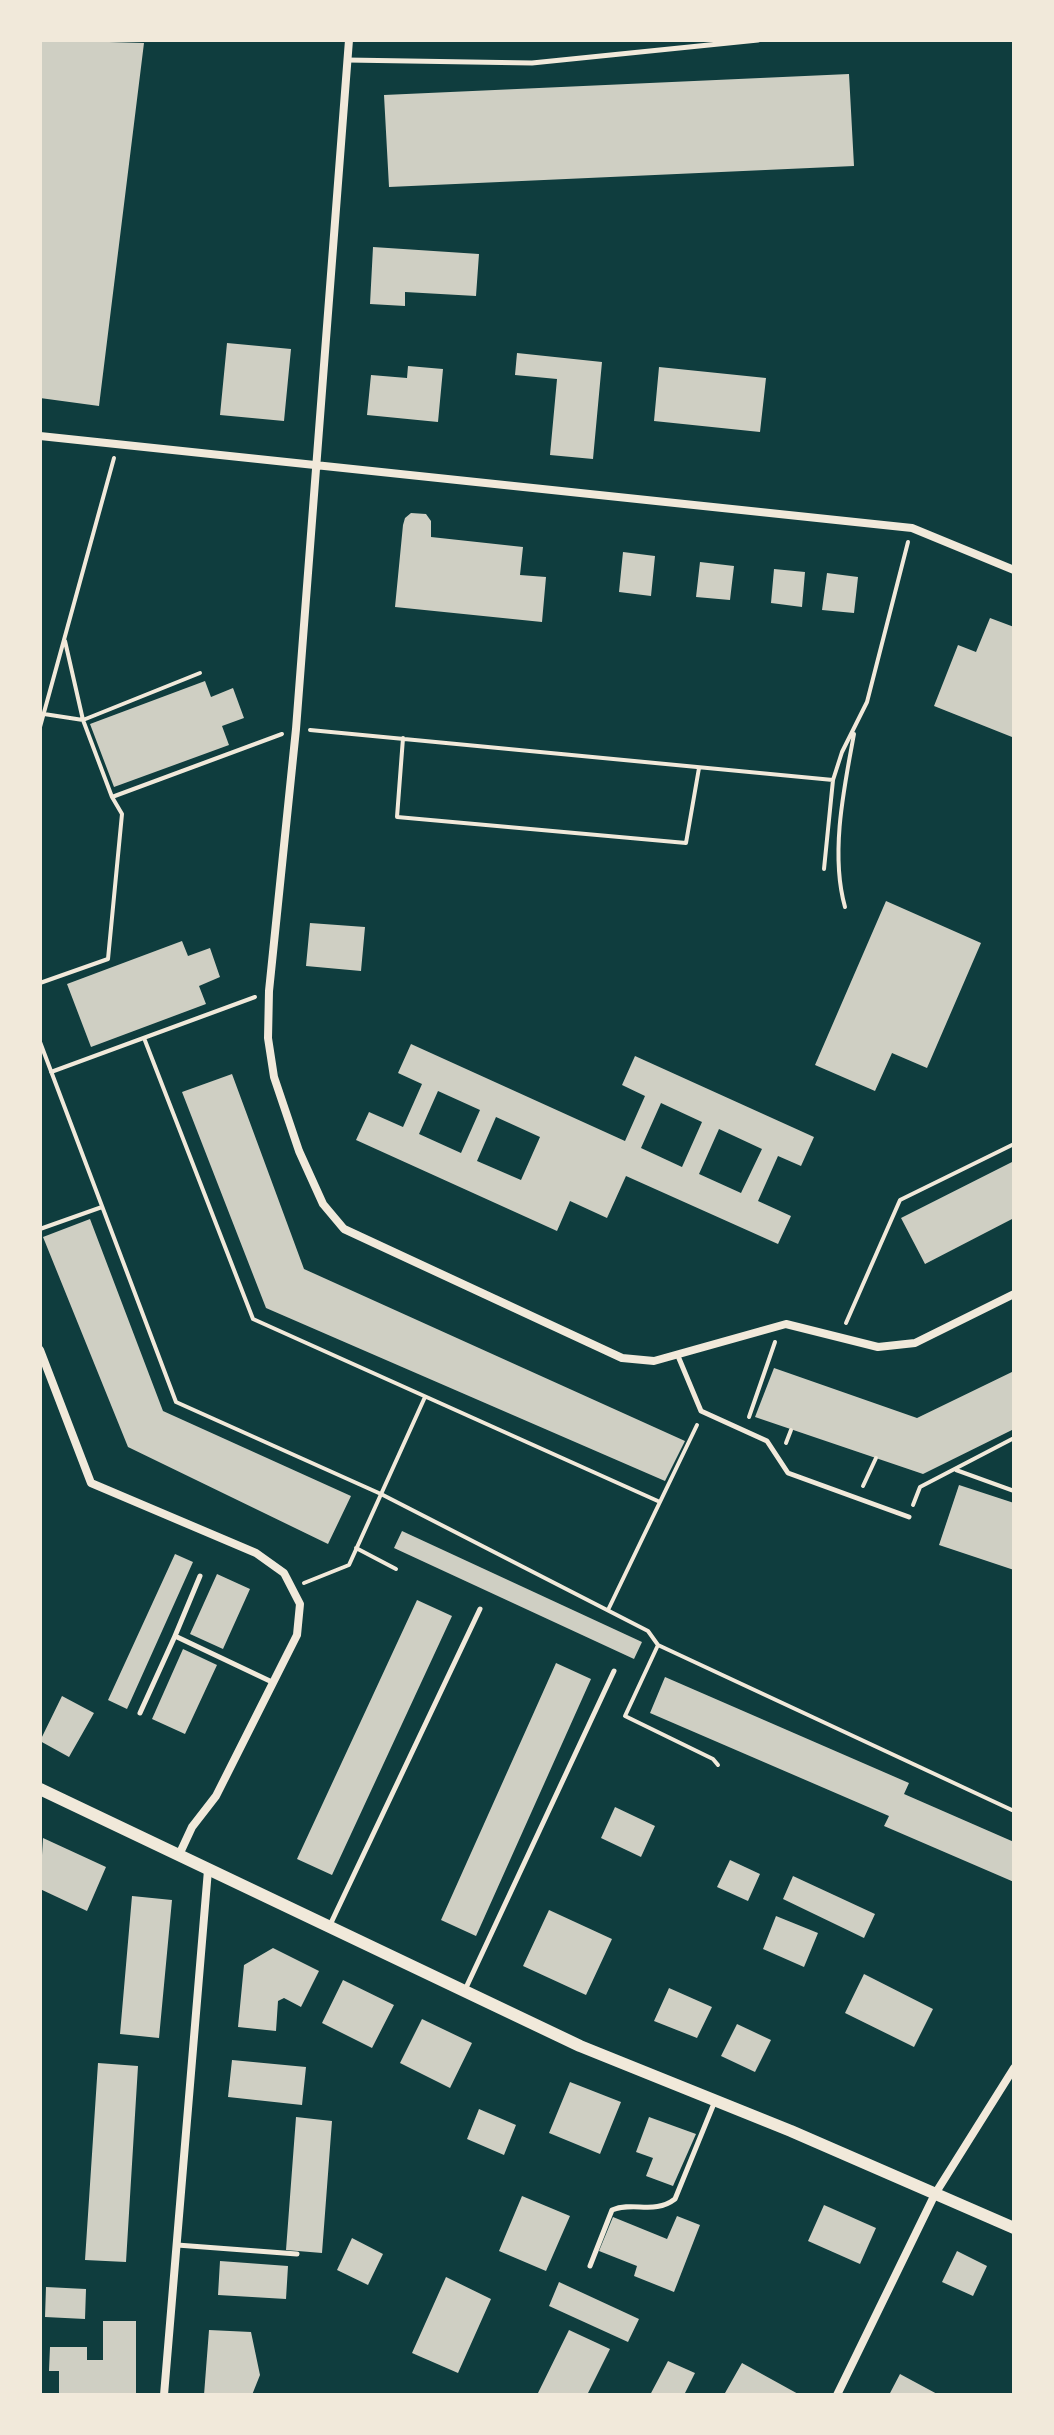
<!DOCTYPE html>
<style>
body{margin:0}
#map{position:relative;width:1054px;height:2435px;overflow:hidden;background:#0f3d3e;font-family:"Fira Sans Condensed",sans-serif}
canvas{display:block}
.frame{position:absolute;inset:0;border:42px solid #f1e9da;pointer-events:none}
</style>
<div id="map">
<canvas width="1054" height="2435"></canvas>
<div class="frame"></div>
</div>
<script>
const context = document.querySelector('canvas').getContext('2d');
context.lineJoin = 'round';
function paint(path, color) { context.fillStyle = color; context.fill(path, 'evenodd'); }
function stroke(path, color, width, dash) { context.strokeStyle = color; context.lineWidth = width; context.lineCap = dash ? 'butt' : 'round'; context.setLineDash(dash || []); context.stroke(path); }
const building = new Path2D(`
 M 40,40 L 144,43 L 99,406 L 40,398 Z
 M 849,74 L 854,166 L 389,187 L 384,95 Z
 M 373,247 L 479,254 L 476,296 L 405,292 L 405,306 L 370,304 Z
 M 227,343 L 291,349 L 284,421 L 220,415 Z
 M 517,353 L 602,362 L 593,459 L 550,455 L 557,379 L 515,375 Z
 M 408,366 L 443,369 L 438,422 L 367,415 L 371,375 L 407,378 Z
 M 659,367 L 766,378 L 760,432 L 654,421 Z
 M 411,513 L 426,514 L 431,521 L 431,537 L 523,547 L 520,575 L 546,577 L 542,622 L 395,607 L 403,525 L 405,518 Z
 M 623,552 L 655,556 L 651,596 L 619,592 Z
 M 700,562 L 734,566 L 730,600 L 696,597 Z
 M 774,569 L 805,572 L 802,607 L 771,603 Z
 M 827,573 L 858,577 L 854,613 L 822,610 Z
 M 990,618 L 1014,627 L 1012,737 L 934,706 L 958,645 L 976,652 Z
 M 205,681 L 211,697 L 233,688 L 244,718 L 222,726 L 229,745 L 114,787 L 90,724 Z
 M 886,901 L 981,943 L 927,1068 L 892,1053 L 875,1091 L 815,1065 Z
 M 310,923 L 365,927 L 361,971 L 306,966 Z
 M 182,941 L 188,956 L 210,948 L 220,977 L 199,986 L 206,1004 L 91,1047 L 67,984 Z
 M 411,1044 L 625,1141 L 645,1096 L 622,1085 L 635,1056 L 814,1137 L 801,1166 L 778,1156 L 758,1201 L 791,1216 L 778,1244 L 626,1176 L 607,1218 L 570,1201 L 557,1231 L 356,1140 L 369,1112 L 403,1127 L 422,1084 L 398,1073 ZM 438,1091 L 480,1110 L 461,1153 L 419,1134 ZM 661,1103 L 702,1122 L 682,1167 L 641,1148 ZM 496,1117 L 540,1137 L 521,1180 L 477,1161 ZM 719,1129 L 762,1149 L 741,1193 L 699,1174 Z
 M 232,1074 L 304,1269 L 685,1441 L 665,1481 L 266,1308 L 182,1092 Z
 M 1014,1161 L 1014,1218 L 925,1264 L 901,1218 Z
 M 90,1219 L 163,1411 L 351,1496 L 328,1544 L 128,1447 L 43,1237 Z
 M 774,1368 L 917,1418 L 1014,1371 L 1014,1429 L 923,1474 L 755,1417 Z
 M 959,1485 L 1014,1503 L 1014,1570 L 939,1545 Z
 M 402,1531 L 642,1642 L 634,1659 L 394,1548 Z
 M 175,1554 L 193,1562 L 127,1709 L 108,1700 Z
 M 217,1574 L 250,1589 L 223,1649 L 190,1634 Z
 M 417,1600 L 452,1616 L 332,1875 L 297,1859 Z
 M 183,1649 L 217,1665 L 185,1734 L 152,1719 Z
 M 556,1663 L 591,1679 L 476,1936 L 441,1920 Z
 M 665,1677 L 909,1783 L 904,1794 L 1014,1842 L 1014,1882 L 884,1826 L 889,1816 L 650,1713 Z
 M 62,1696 L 94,1713 L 69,1757 L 40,1741 Z
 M 615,1807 L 655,1826 L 641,1857 L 601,1838 Z
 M 43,1838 L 106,1867 L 87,1911 L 40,1889 Z
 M 730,1860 L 760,1874 L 748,1901 L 717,1887 Z
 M 793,1876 L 875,1914 L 864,1938 L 783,1899 Z
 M 132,1896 L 172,1900 L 159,2038 L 120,2034 Z
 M 549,1910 L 612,1939 L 586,1995 L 523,1966 Z
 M 776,1916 L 818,1933 L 804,1967 L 763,1949 Z
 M 273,1948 L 319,1971 L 301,2007 L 284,1998 L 278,2001 L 276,2031 L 238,2027 L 244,1965 Z
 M 864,1974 L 933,2009 L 914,2047 L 845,2013 Z
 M 343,1980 L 394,2005 L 372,2048 L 322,2023 Z
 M 669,1988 L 712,2007 L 697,2038 L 654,2021 Z
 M 422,2019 L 472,2043 L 450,2088 L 400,2063 Z
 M 737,2024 L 771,2040 L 755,2072 L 721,2056 Z
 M 232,2060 L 306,2067 L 302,2105 L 228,2097 Z
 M 98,2063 L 138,2066 L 126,2262 L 85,2260 Z
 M 570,2082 L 621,2102 L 600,2154 L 549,2133 Z
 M 479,2109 L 516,2125 L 504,2155 L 467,2139 Z
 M 296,2117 L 332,2121 L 322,2253 L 286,2250 Z
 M 649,2117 L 696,2134 L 673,2186 L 646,2176 L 653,2158 L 636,2152 Z
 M 522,2196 L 570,2216 L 546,2271 L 499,2251 Z
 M 824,2205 L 876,2228 L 860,2264 L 808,2241 Z
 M 677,2216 L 700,2225 L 674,2292 L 634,2276 L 637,2266 L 599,2251 L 613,2217 L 667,2239 Z
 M 352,2238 L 383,2254 L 368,2285 L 337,2270 Z
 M 957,2251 L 987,2266 L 973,2296 L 942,2282 Z
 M 220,2261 L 288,2266 L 286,2299 L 218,2295 Z
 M 446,2277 L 491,2299 L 458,2373 L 412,2353 Z
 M 559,2282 L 639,2319 L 628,2342 L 549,2306 Z
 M 46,2287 L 86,2289 L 85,2319 L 45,2317 Z
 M 103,2321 L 136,2321 L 136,2395 L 59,2395 L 59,2371 L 49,2371 L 50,2347 L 87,2347 L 87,2360 L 103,2360 Z
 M 209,2330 L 251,2332 L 260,2375 L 252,2395 L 204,2395 Z
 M 569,2330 L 610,2349 L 587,2395 L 537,2395 Z
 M 668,2361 L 695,2373 L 684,2395 L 650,2395 Z
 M 742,2363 L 800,2395 L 725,2393 Z
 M 900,2374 L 939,2395 L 889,2395 Z`);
const path = new Path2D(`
 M 65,641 L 83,720 L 200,673
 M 40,727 L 114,458
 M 310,730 L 833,780
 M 403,738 L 397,817 L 686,843 L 699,768
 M 112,797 L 282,734
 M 824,869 L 833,780 L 842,752 L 867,702 L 908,542
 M 845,907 C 830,854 844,788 854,734
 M 40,983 L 108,959 L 122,814 L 112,797 L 83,720 L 44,714
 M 144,1038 L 253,1319 L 660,1502
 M 40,1042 L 176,1402 L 381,1494 L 648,1631 L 658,1645 L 1014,1811
 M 51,1072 L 255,997
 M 40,1229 L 102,1207
 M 846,1323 L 900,1200 L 1014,1144
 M 749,1417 L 775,1342
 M 786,1443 L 791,1430
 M 956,1470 L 1014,1491
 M 863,1486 L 876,1458
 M 913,1505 L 920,1487 L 1014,1438
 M 356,1548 L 396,1569
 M 304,1583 L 349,1565 L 425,1397
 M 608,1610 L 697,1425
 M 658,1645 L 625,1716 L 713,1759 L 718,1765`);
const service = new Path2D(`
 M 347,60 L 532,63 L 758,40
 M 678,1356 L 701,1411 L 767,1441 L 788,1473 L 909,1517
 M 175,1636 L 200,1576
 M 140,1713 L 175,1636 L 272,1682
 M 330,1925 L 480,1609
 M 464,1992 L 614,1671
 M 177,2245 L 297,2254
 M 590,2266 L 612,2210 C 634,2201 654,2215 675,2199 L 715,2101`);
const minor = new Path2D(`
 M 349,40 L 296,729 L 269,991 L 268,1038 L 274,1077 L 299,1151 L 323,1204 L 344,1229 L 622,1358 L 654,1361 L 786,1324 L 878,1347 L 915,1343 L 1014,1294
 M 40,436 L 912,528 L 1014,570
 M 40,1350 L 91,1483 L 256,1553 L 284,1573 L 300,1604 L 297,1635 L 216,1796 L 192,1827 L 179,1855
 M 164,2395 L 208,1870
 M 837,2395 L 935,2194 L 1014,2068`);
const tertiary = new Path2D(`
 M 40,1789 L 580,2046 L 791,2131 L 1014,2228`);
paint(building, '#cfcfc3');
stroke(path, '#f1e9da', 4);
stroke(service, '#f1e9da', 5);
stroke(minor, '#f1e9da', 8);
stroke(tertiary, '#f1e9da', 12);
</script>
